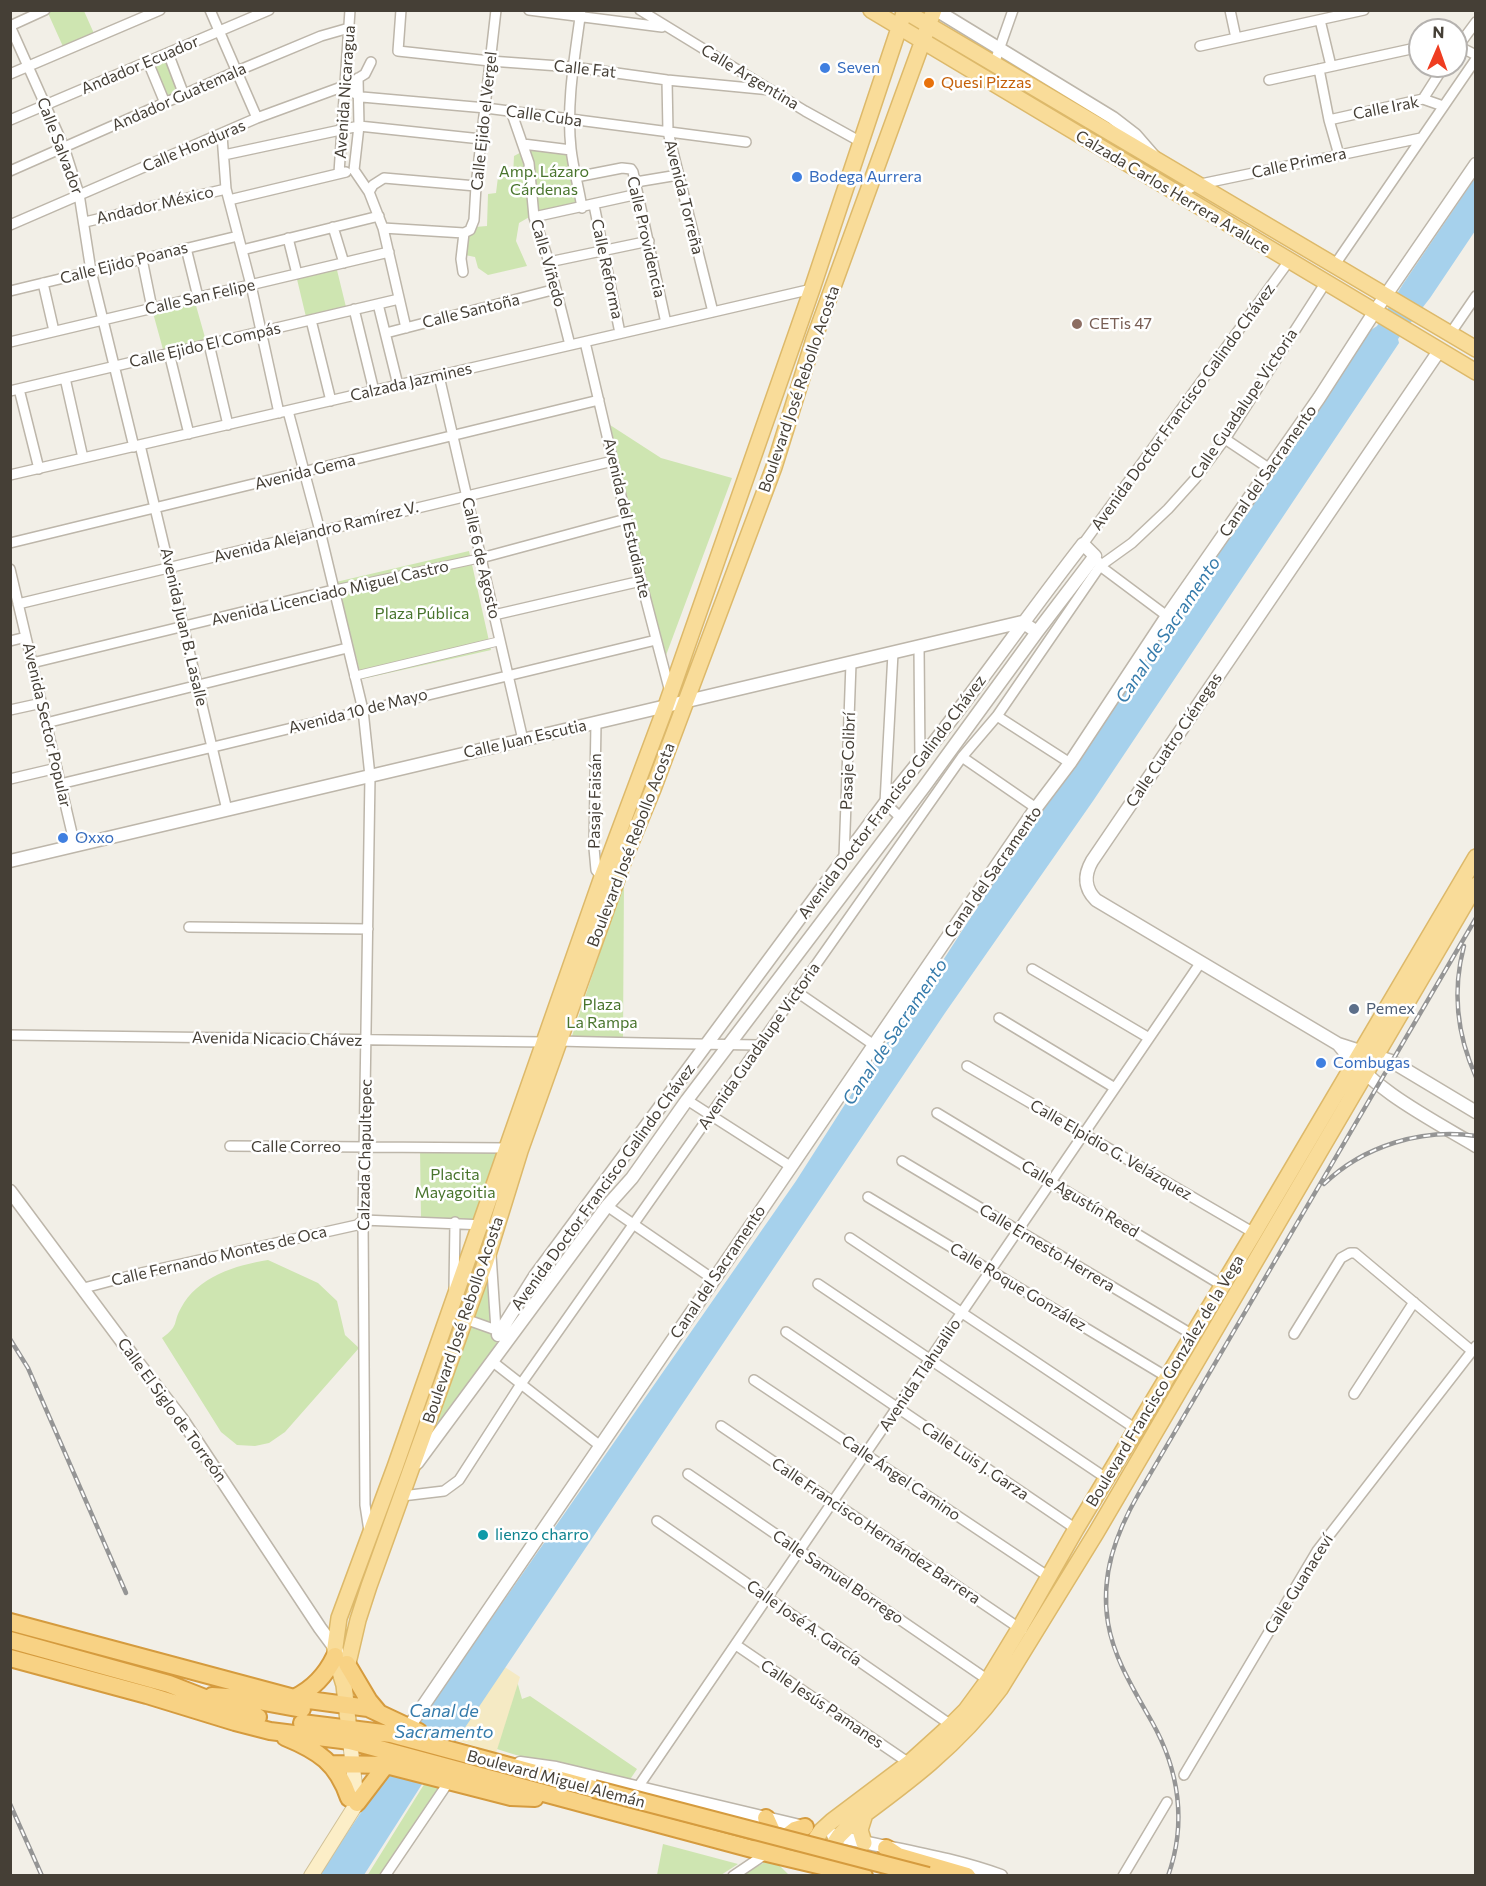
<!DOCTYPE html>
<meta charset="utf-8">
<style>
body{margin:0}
#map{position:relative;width:1486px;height:1886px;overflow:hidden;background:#f2efe7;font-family:Commissioner,sans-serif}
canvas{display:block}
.frame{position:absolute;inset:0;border:12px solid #453f36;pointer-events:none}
.north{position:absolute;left:1408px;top:18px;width:60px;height:60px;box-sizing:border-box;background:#fff;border:2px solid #b5b2af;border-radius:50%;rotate:2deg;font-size:16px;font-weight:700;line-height:24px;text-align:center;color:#453f36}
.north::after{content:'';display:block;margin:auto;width:21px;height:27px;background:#ef3d21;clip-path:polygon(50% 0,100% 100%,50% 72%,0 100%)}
</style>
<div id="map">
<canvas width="1486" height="1886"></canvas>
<div class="frame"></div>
<div class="north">N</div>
</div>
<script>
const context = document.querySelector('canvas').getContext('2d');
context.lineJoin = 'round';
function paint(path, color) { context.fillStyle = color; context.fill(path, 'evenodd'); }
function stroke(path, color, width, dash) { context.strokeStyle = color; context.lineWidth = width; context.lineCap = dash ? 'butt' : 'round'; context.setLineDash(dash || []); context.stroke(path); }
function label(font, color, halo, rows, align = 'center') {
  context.font = font + ' Commissioner,sans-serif'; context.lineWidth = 5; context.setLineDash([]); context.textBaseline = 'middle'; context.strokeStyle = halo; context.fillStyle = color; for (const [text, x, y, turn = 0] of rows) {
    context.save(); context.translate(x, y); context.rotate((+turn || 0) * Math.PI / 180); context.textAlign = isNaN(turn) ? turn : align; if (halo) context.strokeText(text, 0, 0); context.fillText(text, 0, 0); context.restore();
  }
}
const green = new Path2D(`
 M 47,11 L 84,11 L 96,38 L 65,51 Z
 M 168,53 L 184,95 L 165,103 L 148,62 Z
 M 529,148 L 569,153 L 579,205 L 531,216 L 519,223 L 516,241 L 527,266 L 488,275 L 478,268 L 475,257 L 465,255 L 468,235 L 475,227 L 487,226 L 488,194 L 496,193 L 498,177 L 513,176 L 514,156 Z
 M 336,266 L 346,307 L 306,317 L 296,275 Z
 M 195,302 L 206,341 L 164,353 L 153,313 Z
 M 610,425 L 661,458 L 732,478 L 665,658 Z
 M 469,551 L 491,650 L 362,679 L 336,582 Z
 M 624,880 L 623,1038 L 572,1036 Z
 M 420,1149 L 505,1150 L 479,1221 L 421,1218 Z
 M 268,1260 L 318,1283 L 337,1301 L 345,1335 L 359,1348 L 285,1432 L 269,1443 L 255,1446 L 237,1445 L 221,1432 L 162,1338 C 180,1325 172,1324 181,1308 C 197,1277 236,1265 268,1260 Z
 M 490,1263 L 493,1324 L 498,1341 L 419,1456 Z
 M 517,1681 L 522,1699 L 530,1696 L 637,1769 L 629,1781 L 516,1755 L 468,1740 Z
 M 428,1778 L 442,1782 L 382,1875 L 367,1876 Z
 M 663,1844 L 738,1864 L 721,1875 L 657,1875 Z
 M 765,1862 L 779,1865 L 789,1875 L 741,1876 Z`);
const sand = new Path2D(`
 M 497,1662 L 520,1677 L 496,1753 L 414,1726 L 431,1700 Z`);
const water = new Path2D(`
 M 1475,178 L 1475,231 L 1430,298 L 1398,339 L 1399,343 L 1093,801 L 945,1013 L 460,1735 L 426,1778 L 364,1875 L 318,1876 L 389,1771 L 420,1721 L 796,1181 L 856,1087 L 920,996 L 1016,847 L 1175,618 L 1371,330 L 1377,326 L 1403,284 Z`);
const pedestrian = new Path2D(`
 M 333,590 L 481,558
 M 354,676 L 500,641`);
const minor = new Path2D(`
 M 45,10 L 10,26 L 64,147 L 79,194 L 91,271 L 134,447
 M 210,10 L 257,118
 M 401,10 L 398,51 L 490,61 L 573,67 L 667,80 L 771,90
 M 529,10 L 662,27
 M 581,10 C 575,56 566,102 571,149 C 573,168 579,188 582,208
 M 640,10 L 805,111 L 861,142
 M 1230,10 L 1236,38
 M 1320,20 L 1331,66
 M 1456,45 L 1476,55
 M 1200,46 L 1364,10
 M 1456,49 L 1476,22
 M 168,53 L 184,95
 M 148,62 L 165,103
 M 994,64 L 1013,10
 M 1319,69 L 1329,120 L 1339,155
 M 10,74 L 160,10
 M 667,80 L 668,132 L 713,312
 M 1269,80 L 1420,47
 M 347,85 L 354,93 L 362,97 L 486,108 L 746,142
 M 1423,99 L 1444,66
 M 511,111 L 529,163 L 534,217 L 549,262 L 570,345
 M 10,120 L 269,10
 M 1329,120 L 1423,99 L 1443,106
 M 222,135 L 226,189 L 251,285 L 279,413
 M 523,144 L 571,150
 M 224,155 L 359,126 L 481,139
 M 354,170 L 369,192 L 383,228 L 406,328
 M 354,170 L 359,126 L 358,78
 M 10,171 L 237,71 L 321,36 L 349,28
 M 339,173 L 350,10
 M 576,177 L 622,168 L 631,169 L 633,172 L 666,323
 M 636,182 L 678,175
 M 369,192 L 373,185 L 384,178 L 476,186
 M 1178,195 L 1196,185 L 1421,138
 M 229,200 L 346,172
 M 594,205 L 620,333
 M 534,217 L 638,194
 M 85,222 L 226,189
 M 10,225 L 257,118 L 347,85 L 365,74 L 371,62
 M 333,227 L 344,263
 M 383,228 L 464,233 L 470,230 L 474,220 L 476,186 L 496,10
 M 288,238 L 297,274
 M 186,248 L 198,297
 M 242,250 L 379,216
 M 142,259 L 152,308
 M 549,262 L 649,241
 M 1334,266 L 1476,59
 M 463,272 L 461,259 L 464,233
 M 43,283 L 54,331
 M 10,291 L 238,236
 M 378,304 L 398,385
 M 354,309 L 374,391
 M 311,320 L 331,401
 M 386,333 L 556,289
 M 1450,334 L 1476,296
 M 10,342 L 389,252
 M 585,342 L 641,581 L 670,692
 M 209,344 L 228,425
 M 169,353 L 189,434
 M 439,376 L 523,740
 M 65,378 L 83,458
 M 19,389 L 39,469
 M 10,391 L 399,299
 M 288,411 L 320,531 L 363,710 L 370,776 L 363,1220 L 365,1505 L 369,1531
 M 1225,439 L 1270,469
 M 140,445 L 227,810
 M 10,475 L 812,289
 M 10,543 L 599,400
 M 1083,544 L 1289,261
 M 481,558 L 626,519
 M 1099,562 L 1100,566 L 1167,616
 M 10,569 L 75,846
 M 18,604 L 613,461
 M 494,615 L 641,581
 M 10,641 L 26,637
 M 919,647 L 920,761
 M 893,653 L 885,803 L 901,818
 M 32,663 L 333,590
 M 10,710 L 42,703
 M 997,716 L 1070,763
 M 596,722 L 594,848 L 596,870 L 602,877
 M 46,723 L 347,648
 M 962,757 L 1036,808
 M 10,779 L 57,768
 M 60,784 L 656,640
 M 844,858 L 851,663
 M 189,927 L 368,929
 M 1032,969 L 1149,1038
 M 797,992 L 874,1045
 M 999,1018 L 1115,1088
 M 10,1035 L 543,1042
 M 560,1041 C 626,1043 692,1044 758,1045
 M 967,1066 L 1254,1233
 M 687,1100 L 790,1166
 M 937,1113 L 1223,1286
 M 230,1146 L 506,1148
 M 902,1161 L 1193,1335
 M 868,1197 L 1167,1377
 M 607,1206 L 713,1279
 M 850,1238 L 1136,1429
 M 491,1255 L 496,1330 L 498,1336
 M 818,1284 L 1106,1478
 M 84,1288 L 141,1273 L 357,1225 L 363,1220 L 485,1225
 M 454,1289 L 455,1222
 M 465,1319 L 496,1330
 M 786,1332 L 1076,1529
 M 1294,1334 L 1341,1258 L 1350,1253 L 1355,1253 L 1472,1351
 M 493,1362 L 599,1445
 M 754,1380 L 1049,1577
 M 1354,1394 L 1414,1302
 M 721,1426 L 1022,1630
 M 688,1474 L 988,1680
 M 402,1496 L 444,1491 L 459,1480 L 521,1384 L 962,757 L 997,716 L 1100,566 L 1132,543 L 1168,509 L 1195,479 L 1225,439 L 1326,282
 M 657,1521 L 951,1725
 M 736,1645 L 909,1763
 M 1184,1775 L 1317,1551 L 1476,1346
 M 638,1787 L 1201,962
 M 385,1876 L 450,1780
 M 733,1876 L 767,1853
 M 1123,1876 L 1167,1802`);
const tertiary = new Path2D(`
 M 936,10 L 1113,118 L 1135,135 L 1155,158
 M 1439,351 L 1092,861 C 1084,875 1084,888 1096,900 L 1338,1044 L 1391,1061 L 1476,1112
 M 10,861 L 1022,622 L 1037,632
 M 1338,1044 C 1373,1090 1427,1117 1476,1146
 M 10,1191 L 135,1359 L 181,1418 L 320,1628 L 337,1651
 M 417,1463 L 607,1206 L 632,1178 L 687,1100 L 924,787 L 1037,632 L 1095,556 L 1083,544 C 1016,630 955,720 885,803 L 535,1276 L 498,1335
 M 408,1728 L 874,1045 L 1036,808 L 1070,763 L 1167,616 L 1319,398 L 1375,311 L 1476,164
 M 520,1763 L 556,1768 L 804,1827
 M 833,1835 C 888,1849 946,1856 1001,1876`);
const secondary = new Path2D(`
 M 311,1876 L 357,1803 L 350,1741`);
const primary = new Path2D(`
 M 871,10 L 1476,372
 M 903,10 L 1476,349
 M 345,1676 L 358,1620 L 369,1586 L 486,1261 L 520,1151 L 625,857 L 653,789 L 774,467 L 814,339 L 934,10
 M 350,1739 L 344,1685 L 335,1656 L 335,1647 L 339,1618 L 395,1467 L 602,877 L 666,706 L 812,289 L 905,10
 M 864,1843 L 860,1830 L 865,1814
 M 805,1855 L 821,1831 L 832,1821 L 909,1763 L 951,1725 L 966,1710 L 988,1680 L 1019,1629 L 1076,1529 L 1254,1233 L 1476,857
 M 820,1865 L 839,1836 L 850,1825 C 906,1784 958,1746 1000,1689 L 1096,1533 L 1476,885`);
const trunk = new Path2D(`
 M 10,1622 L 294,1698 L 368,1708 L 419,1732
 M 10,1640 L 169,1684 L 233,1709 L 258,1717
 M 10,1658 L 147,1695 L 235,1722 L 270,1731 L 350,1741 L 767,1853 L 864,1876
 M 347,1664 L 369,1701 L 379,1713
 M 212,1696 L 242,1698 L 302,1709
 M 294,1698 C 313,1689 326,1675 335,1656
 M 302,1723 L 391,1734 L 594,1789
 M 285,1737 C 319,1751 337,1763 349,1798
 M 332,1764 L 386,1765 L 511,1797 L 535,1798
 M 357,1803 L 386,1765
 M 762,1843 L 769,1837 L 771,1829 L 766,1818
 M 776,1845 L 795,1830 L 805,1827
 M 886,1848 L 898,1856 L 967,1876`);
const rail = new Path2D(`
 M 1464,946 C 1452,991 1457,1035 1476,1077
 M 1324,1184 C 1363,1146 1422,1128 1476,1136
 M 10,1339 L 28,1368 L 126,1593
 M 10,1804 L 42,1876
 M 1168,1876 C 1187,1823 1179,1770 1152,1722 C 1134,1690 1114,1659 1108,1623 C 1100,1575 1116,1533 1139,1493 L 1476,918`);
const trunkBridge = new Path2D(`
 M 594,1789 L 928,1876`);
const markers = [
 [825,68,6,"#3f7fe0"],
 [929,83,6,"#e8710a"],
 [797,177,6,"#3f7fe0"],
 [1077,324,6,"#8d6e63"],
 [63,838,6,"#3f7fe0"],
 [1354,1009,6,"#5c6f8a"],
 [1321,1063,6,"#3f7fe0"],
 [483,1535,6,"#0f9aa8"]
];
const streetNames = [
 ["Andador Ecuador",140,65,-23],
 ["Calle Fat",585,69,6],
 ["Calle Argentina",750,77,31],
 ["Avenida Nicaragua",345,92,-86],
 ["Andador Guatemala",179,97,-24],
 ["Calle Irak",1386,108,-11],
 ["Calle Cuba",544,116,8],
 ["Calle Ejido el Vergel",484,121,-84],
 ["Calle Salvador",60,146,69],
 ["Calle Honduras",194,146,-23],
 ["Calle Primera",1299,163,-12],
 ["Calzada Carlos Herrera Araluce",1173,192,31],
 ["Avenida Torreña",684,197,76],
 ["Andador México",155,205,-13],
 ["Calle Providencia",646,237,77],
 ["Calle Ejido Poanas",124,263,-14],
 ["Calle Viñedo",548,263,74],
 ["Calle Reforma",607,269,78],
 ["Calle San Felipe",200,297,-13],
 ["Calle Santoña",471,311,-14],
 ["Calle Ejido El Compás",205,345,-13],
 ["Calzada Jazmines",411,382,-13],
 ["Boulevard José Rebollo Acosta",799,389,-71],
 ["Calle Guadalupe Victoria",1244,404,-56],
 ["Avenida Doctor Francisco Galindo Chávez",1183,407,-54],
 ["Canal del Sacramento",1268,471,-55],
 ["Avenida Gema",305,472,-14],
 ["Avenida del Estudiante",627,518,77],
 ["Avenida Alejandro Ramírez V.",316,532,-14],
 ["Calle 6 de Agosto",481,558,77],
 ["Avenida Licenciado Miguel Castro",330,593,-13],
 ["Avenida Juan B. Lasalle",184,627,77],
 ["Avenida 10 de Mayo",358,711,-14],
 ["Avenida Sector Popular",47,725,77],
 ["Calle Juan Escutia",525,739,-13],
 ["Calle Cuatro Ciénegas",1174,740,-56],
 ["Pasaje Colibrí",848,761,-88],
 ["Avenida Doctor Francisco Galindo Chávez",892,797,-53],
 ["Pasaje Faisán",595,801,-89],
 ["Boulevard José Rebollo Acosta",631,845,-69],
 ["Canal del Sacramento",993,872,-55],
 ["Avenida Nicacio Chávez",277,1039,1],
 ["Avenida Guadalupe Victoria",759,1046,-55],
 ["Calle Correo",296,1147],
 ["Calle Elpidio G. Velázquez",1111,1150,30],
 ["Calzada Chapultepec",365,1155,-89],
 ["Avenida Doctor Francisco Galindo Chávez",603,1187,-54],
 ["Calle Agustín Reed",1080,1199,31],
 ["Calle Ernesto Herrera",1047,1248,31],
 ["Calle Fernando Montes de Oca",219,1256,-13],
 ["Canal del Sacramento",718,1272,-56],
 ["Calle Roque González",1018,1287,31],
 ["Boulevard José Rebollo Acosta",463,1320,-71],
 ["Avenida Tlahualilo",920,1375,-56],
 ["Boulevard Francisco González de la Vega",1165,1381,-59],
 ["Calle El Siglo de Torreón",172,1410,54],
 ["Calle Luis J. Garza",975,1461,34],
 ["Calle Ángel Camino",901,1478,34],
 ["Calle Francisco Hernández Barrera",876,1531,34],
 ["Calle Samuel Borrego",838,1577,34],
 ["Calle Guanaceví",1299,1584,-58],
 ["Calle José A. García",804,1623,35],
 ["Calle Jesús Pamanes",822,1704,34],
 ["Boulevard Miguel Alemán",556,1779,15]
];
const shopNames = [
 ["Seven",837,68],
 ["Bodega Aurrera",809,177],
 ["Oxxo",75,838],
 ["Combugas",1333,1063]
];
const foodNames = [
 ["Quesi Pizzas",941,83]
];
const parkNames = [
 ["Amp. Lázaro",544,172],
 ["Cárdenas",544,190],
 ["Plaza Pública",422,614],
 ["Plaza",602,1005],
 ["La Rampa",602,1023],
 ["Placita",455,1175],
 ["Mayagoitia",455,1193]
];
const educationNames = [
 ["CETis 47",1089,324]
];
const serviceNames = [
 ["Pemex",1366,1009]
];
const cultureNames = [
 ["lienzo charro",495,1535]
];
const waterNames = [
 ["Canal de Sacramento",1168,630,-56],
 ["Canal de Sacramento",895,1032,-56],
 ["Canal de",444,1711],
 ["Sacramento",444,1732]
];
paint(green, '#cee5b1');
paint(sand, '#f5eac4');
paint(water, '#a6d1ec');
stroke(pedestrian, '#bdb6aa', 10);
stroke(minor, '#bdb6aa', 12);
stroke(tertiary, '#bdb6aa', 15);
stroke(secondary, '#d0c198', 16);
stroke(primary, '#ddb96a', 18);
stroke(trunk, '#d59b3e', 20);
stroke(pedestrian, '#fff', 8);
stroke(minor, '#fff', 9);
stroke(tertiary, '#fff', 12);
stroke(secondary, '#fceec7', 14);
stroke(primary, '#f9dc99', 15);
stroke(trunk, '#f8d284', 16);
stroke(rail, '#959595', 4.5);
stroke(rail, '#fff', 2, [7]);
stroke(trunkBridge, '#d59b3e', 20, []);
stroke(trunkBridge, '#f8d284', 16);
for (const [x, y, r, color] of markers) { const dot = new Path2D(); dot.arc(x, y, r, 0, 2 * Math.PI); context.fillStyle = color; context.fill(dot); stroke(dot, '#fff', 2); }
label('16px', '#453f36', '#fff', streetNames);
label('16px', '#366cbe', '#fff', shopNames, 'left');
label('16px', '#c56008', '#fff', foodNames, 'left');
label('16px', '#48742c', '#fff', parkNames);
label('16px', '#785e54', '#fff', educationNames, 'left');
label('16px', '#4e5e75', '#fff', serviceNames, 'left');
label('16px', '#0d838f', '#fff', cultureNames, 'left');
label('italic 18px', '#357bab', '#fff', waterNames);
</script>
